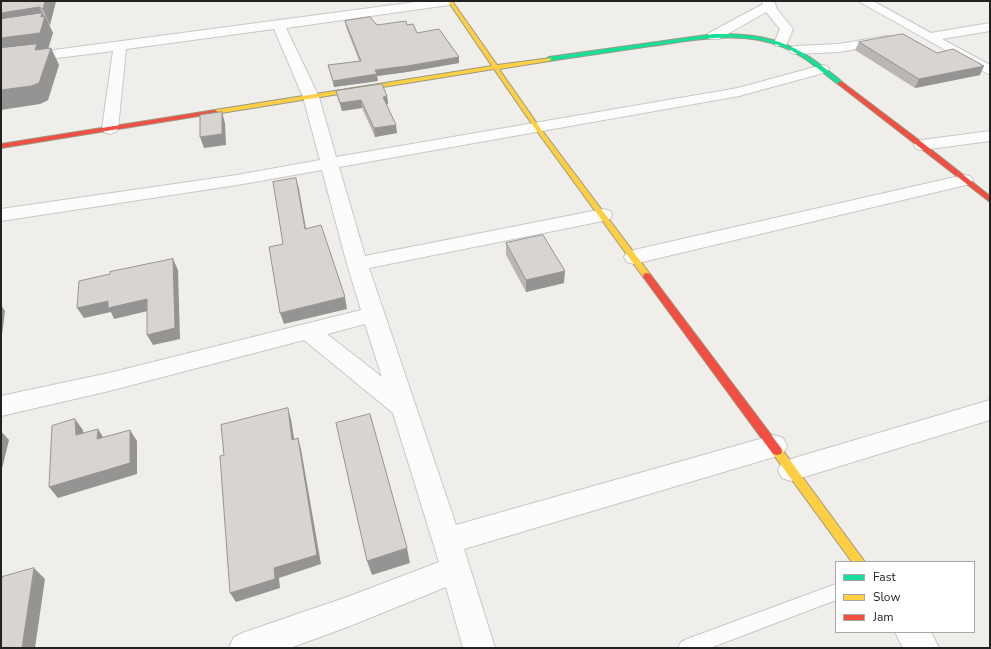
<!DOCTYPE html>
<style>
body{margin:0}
#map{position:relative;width:991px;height:649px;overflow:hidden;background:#f0eeeb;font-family:"Nunito Sans",sans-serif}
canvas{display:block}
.frame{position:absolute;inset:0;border:2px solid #222;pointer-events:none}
.legend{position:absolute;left:835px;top:561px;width:140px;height:72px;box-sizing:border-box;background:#fff;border:1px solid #a7a7a7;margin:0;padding:5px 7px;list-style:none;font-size:12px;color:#222}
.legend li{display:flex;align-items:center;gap:8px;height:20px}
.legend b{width:20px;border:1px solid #a7a7a7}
</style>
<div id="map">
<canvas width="991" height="649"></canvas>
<div class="frame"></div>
<ul class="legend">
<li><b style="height:5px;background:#16e098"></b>Fast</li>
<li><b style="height:5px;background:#ffcf43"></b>Slow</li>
<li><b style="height:5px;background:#f24e42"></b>Jam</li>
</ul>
</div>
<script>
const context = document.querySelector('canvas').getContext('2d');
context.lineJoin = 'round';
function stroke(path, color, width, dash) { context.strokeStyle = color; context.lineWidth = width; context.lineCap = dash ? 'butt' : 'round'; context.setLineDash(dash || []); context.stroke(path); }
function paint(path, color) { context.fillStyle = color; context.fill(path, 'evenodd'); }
const lane = new Path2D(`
 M 836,584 L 836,600 L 710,648 L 678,648 L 681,642 L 687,639 Z`);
const street = new Path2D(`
 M 423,1 L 455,1 L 449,5 L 286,28 L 319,97 L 336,157 L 738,88 L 822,65 L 827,66 L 829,69 L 827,72 L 739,96 L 339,167 L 365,256 L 603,209 L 610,211 L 612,215 L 610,219 L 603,221 L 369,268 L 456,525 L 774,435 L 783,438 L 787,446 L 783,454 L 774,457 L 464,549 L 495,648 L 463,648 L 446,587 L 350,626 L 290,648 L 229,648 L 234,637 L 245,632 L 350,596 L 439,562 L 393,413 L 304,340 L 109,391 L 1,416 L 1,396 L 109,373 L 361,310 L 347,264 L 322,170 L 237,185 L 1,221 L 1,209 L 237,175 L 320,160 L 303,97 L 274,29 L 126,49 L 118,129 L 116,132 L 110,134 L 104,132 L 102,129 L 113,51 L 1,65 L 1,57 ZM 365,324 L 382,377 L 327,334 Z
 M 762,1 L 774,1 L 777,9 L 793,29 L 786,46 L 776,46 L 774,43 L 780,29 L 766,12 L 719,39 L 709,39 L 707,36 L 709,33 L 763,4 Z
 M 858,1 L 873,1 L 931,33 L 990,23 L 990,31 L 942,39 L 990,65 L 990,75 Z
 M 886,36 L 891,37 L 893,40 L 891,43 L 839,52 L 796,54 L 791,53 L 789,50 L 791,47 L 796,46 L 839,44 Z
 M 990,131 L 990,141 L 922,150 L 916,149 L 914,145 L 916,141 L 922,140 Z
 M 964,175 L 970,176 L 973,180 L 970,184 L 634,264 L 627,262 L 624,257 L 627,252 L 634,250 Z
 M 990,400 L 990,420 L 791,481 L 782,478 L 778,470 L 782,462 L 791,459 Z
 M 895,632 L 931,632 L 939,648 L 903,648 Z`);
const fast = new Path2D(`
 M 714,34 C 760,33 790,40 826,69 C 832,74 838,78 843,83 L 838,84 C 820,71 804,55 783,47 C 741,30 695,40 651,46 C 617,51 583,56 549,61 L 546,59 L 549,57 Z`);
const slow = new Path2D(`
 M 448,1 L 452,1 L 497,65 L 551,58 L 551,60 L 549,61 L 499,69 L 538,125 L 650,274 L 651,276 L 650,278 L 644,278 L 534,127 L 494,69 L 215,114 L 212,112 L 215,110 L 492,66 Z
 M 777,447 L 781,448 L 865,562 L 852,562 L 773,454 L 772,451 L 773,448 Z`);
const jam = new Path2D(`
 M 838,82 L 842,82 L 924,144 L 990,196 L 990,202 L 838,84 Z
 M 215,110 L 218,112 L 217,113 L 1,148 L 1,144 Z
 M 647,273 L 650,274 L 781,448 L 782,451 L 781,454 L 777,455 L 773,454 L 644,278 L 643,276 L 644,274 Z`);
const wall = new Path2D(`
 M 1,1 L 56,1 L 50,25 L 49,24 L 53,33 L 48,48 L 51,48 L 59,65 L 48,100 L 40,104 Z
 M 345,21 L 377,25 L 407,25 L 417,33 L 459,57 L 459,63 L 407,72 L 377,76 L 378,81 L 334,87 L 330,71 L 328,65 L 359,61 L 346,27 Z
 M 859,42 L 937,53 L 980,75 L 915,88 L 855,50 Z
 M 336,91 L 387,96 L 388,104 L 387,104 L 397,133 L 375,137 L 362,108 L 342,111 L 338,99 Z
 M 506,243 L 564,283 L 526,292 L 506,255 Z`);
const shadedWall = new Path2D(`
 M 45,1 L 56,1 L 50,25 L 43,9 Z
 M 39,7 L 45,19 L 45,16 L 53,33 L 48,49 L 1,55 L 1,13 Z
 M 51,48 L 59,65 L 48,100 L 40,104 L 1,110 L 1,90 Z
 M 459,57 L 459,63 L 407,72 L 377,76 L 378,81 L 334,87 L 333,81 L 375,70 Z
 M 984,66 L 980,75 L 915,88 L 919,79 Z
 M 387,96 L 388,104 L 384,105 L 383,97 Z
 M 361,100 L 362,108 L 342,111 L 340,103 Z
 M 222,112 L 225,123 L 226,145 L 204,148 L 200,137 Z
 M 396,125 L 397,133 L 375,137 L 374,128 Z
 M 296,178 L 299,189 L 308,240 L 305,229 Z
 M 173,259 L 178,270 L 180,339 L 153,345 L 147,335 Z
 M 565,271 L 564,283 L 526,292 L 526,280 Z
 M 345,297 L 347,309 L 284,324 L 280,313 Z
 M 147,299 L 152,310 L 114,319 L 111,312 L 84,318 L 77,308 L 108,301 Z
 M 1,305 L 5,311 L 1,343 Z
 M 288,408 L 291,419 L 296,451 L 292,440 Z
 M 75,419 L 83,430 L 84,446 L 76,435 Z
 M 98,429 L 105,440 L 97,439 Z
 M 130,430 L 137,441 L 137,474 L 58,498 L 49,487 Z
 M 1,431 L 9,440 L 1,473 Z
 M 298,438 L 301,449 L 321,564 L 279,578 L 280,588 L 236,602 L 230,593 L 274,568 Z
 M 407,548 L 410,563 L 372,575 L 367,561 Z
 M 34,568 L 45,579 L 35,648 L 22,648 Z`);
const building = new Path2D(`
 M 1,1 L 45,1 L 43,9 L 39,7 L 1,13 Z
 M 42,13 L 41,17 L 45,16 L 40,33 L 1,38 L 1,19 Z
 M 370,17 L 377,25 L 406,21 L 407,25 L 413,24 L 417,33 L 439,29 L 459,57 L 407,66 L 375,70 L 377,74 L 333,81 L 328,65 L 361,61 L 345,21 Z
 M 903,34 L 937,53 L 953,49 L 984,66 L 919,79 L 859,42 Z
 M 37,44 L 35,50 L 51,48 L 39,83 L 31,86 L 1,90 L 1,48 Z
 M 382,84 L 387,96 L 383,97 L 396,125 L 374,128 L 361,100 L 340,103 L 336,91 Z
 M 222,112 L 222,134 L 200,137 L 200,115 Z
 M 296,178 L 305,229 L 321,225 L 345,297 L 280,313 L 269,247 L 283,244 L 273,182 Z
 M 543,235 L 565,271 L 526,280 L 506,243 Z
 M 173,259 L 175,328 L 147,335 L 147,299 L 108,308 L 108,301 L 77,308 L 79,281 L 110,274 L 110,272 Z
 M 288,408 L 292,440 L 298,438 L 317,555 L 274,568 L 275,579 L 230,593 L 220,456 L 224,455 L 221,425 Z
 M 370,414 L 407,548 L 367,561 L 336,423 Z
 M 75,419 L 76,435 L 98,429 L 97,439 L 130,430 L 130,463 L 49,487 L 52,426 Z
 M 34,568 L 22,648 L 1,648 L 1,582 L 2,577 Z`);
stroke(lane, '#c9c8c7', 2);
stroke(street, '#c9c8c7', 2);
stroke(fast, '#999a82', 2);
stroke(slow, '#999a82', 2);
stroke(jam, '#999a82', 2);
paint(lane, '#fdfcfc');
paint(street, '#fdfcfc');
paint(fast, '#16e098');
paint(slow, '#ffcf43');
paint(jam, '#f24e42');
paint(wall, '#b9b6b5');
paint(shadedWall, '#969493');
paint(building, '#d7d4d2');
stroke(building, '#969493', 1);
</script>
